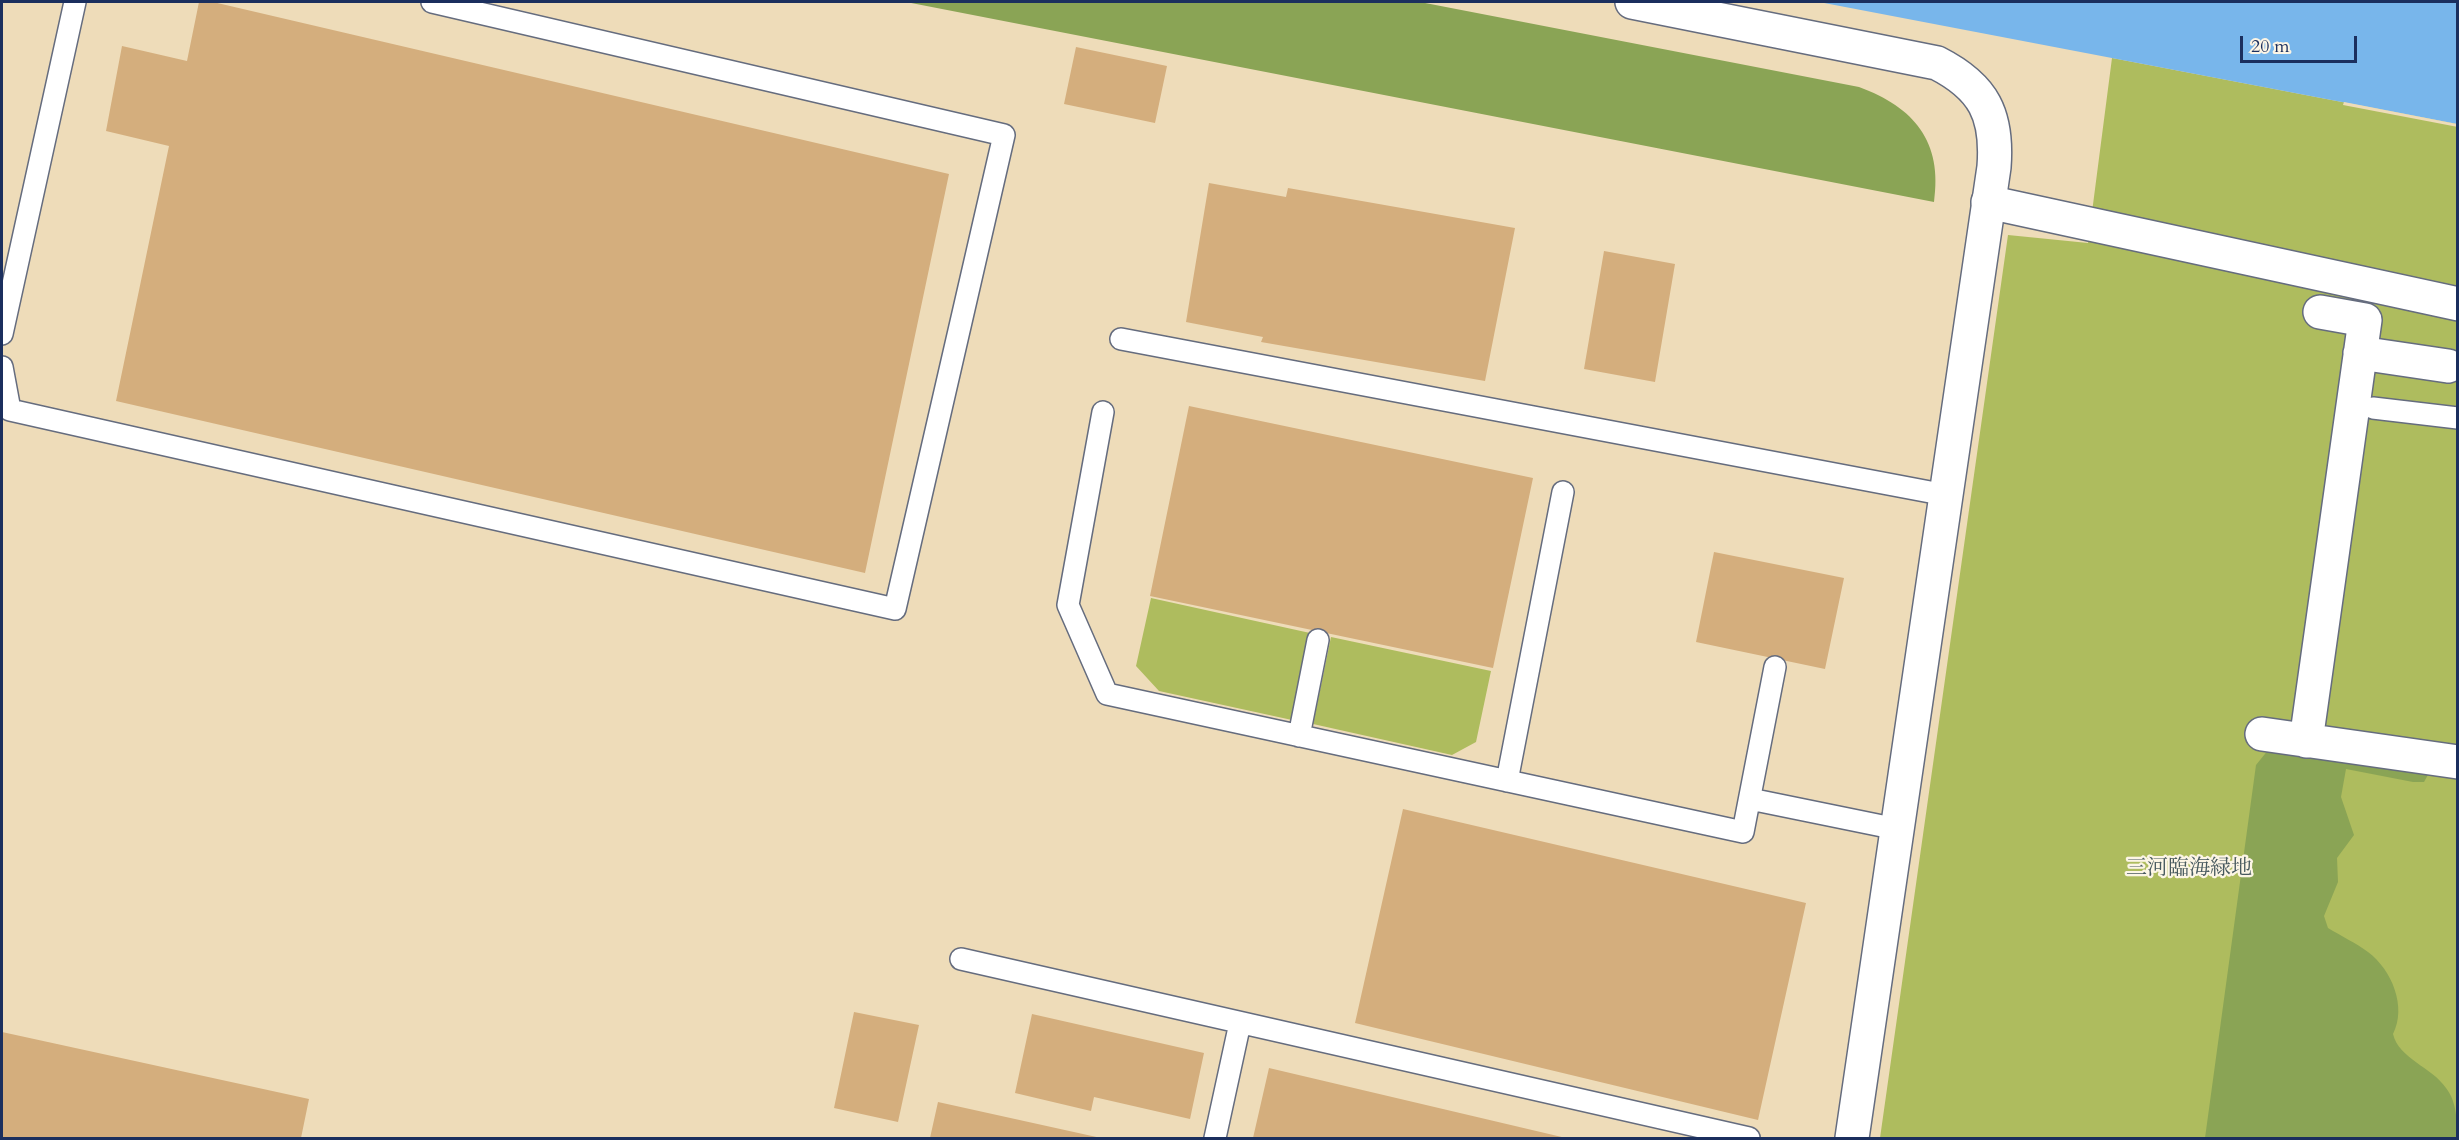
<!DOCTYPE html>
<meta charset="utf-8">
<style>
body{margin:0}
#map{position:relative;width:2459px;height:1140px;overflow:hidden;background:#eedcb9;font-family:Cardo,serif}
canvas{display:block}
.frame{position:absolute;inset:0;border:3px solid #1b2f5e;pointer-events:none}
.scale{position:absolute;left:2240px;top:36px;width:117px;height:27px;box-sizing:border-box;border:3px solid #1b2f5e;border-top:0;padding-left:8px;font-size:18px;line-height:21px;white-space:nowrap;color:#1b2f5e;-webkit-text-stroke:4px #fcf5e5;paint-order:stroke}
</style>
<div id="map">
<canvas width="2459" height="1140"></canvas>
<div class="frame"></div>
<div class="scale">20 m</div>
</div>
<script>
const context = document.querySelector('canvas').getContext('2d');
context.lineJoin = 'round';
function paint(path, color) { context.fillStyle = color; context.fill(path, 'evenodd'); }
function stroke(path, color, width, dash) { context.strokeStyle = color; context.lineWidth = width; context.lineCap = dash ? 'butt' : 'round'; context.setLineDash(dash || []); context.stroke(path); }
function label(font, color, halo, rows, align = 'center') {
  context.font = font + ' Cardo,"Noto Serif JP",serif'; context.lineWidth = 4.5; context.setLineDash([]); context.textBaseline = 'middle'; context.strokeStyle = halo; context.fillStyle = color; for (const [text, x, y, turn = 0] of rows) {
    context.save(); context.translate(x, y); context.rotate((+turn || 0) * Math.PI / 180); context.textAlign = isNaN(turn) ? turn : align; if (halo) context.strokeText(text, 0, 0); context.fillText(text, 0, 0); context.restore();
  }
}
const green = new Path2D(`
 M 2112,58 L 2457,124 L 2457,1138 L 1880,1138 L 2008,235 L 2088,243 Z
 M 1151,598 L 1310,633 L 1292,720 L 1159,691 L 1136,666 Z
 M 1331,637 L 1491,671 L 1476,742 L 1452,755 L 1313,724 Z`);
const forest = new Path2D(`
 M 906,2 L 1420,2 L 1859,87 C 1914,107 1943,142 1934,202 Z
 M 2273,744 L 2429,773 L 2424,782 L 2413,782 L 2346,769 L 2341,797 L 2354,835 L 2337,858 L 2338,882 L 2324,916 L 2328,928 C 2341,936 2356,943 2368,952 C 2392,970 2407,1007 2393,1034 C 2399,1059 2432,1067 2446,1088 C 2457,1102 2457,1121 2457,1138 L 2205,1138 L 2256,765 Z`);
const water = new Path2D(`
 M 1819,2 L 2457,2 L 2457,124 Z`);
const pier = new Path2D(`
 M 2344,102 L 2457,124 L 2458,127 L 2343,105 Z`);
const building = new Path2D(`
 M 199,2 L 213,2 L 949,174 L 865,573 L 116,401 L 169,146 L 106,131 L 122,46 L 187,61 Z
 M 1076,47 L 1167,66 L 1155,123 L 1064,104 Z
 M 1209,183 L 1286,197 L 1288,188 L 1515,228 L 1485,381 L 1261,342 L 1263,337 L 1186,322 Z
 M 1604,251 L 1675,264 L 1655,382 L 1584,369 Z
 M 1189,406 L 1533,478 L 1493,668 L 1150,596 Z
 M 1714,552 L 1844,578 L 1825,669 L 1696,642 Z
 M 1403,809 L 1806,903 L 1758,1120 L 1355,1023 Z
 M 854,1012 L 919,1025 L 898,1122 L 834,1108 Z
 M 1032,1014 L 1204,1053 L 1190,1119 L 1094,1097 L 1091,1111 L 1015,1093 Z
 M 2,1032 L 309,1099 L 301,1138 L 2,1138 Z
 M 1269,1068 L 1566,1138 L 1253,1138 Z
 M 938,1102 L 1101,1138 L 930,1138 Z`);
const lane = new Path2D(`
 M 2,334 L 75,2
 M 1121,339 L 1946,495
 M 2,367 L 10,410 L 895,609 L 1004,135 L 432,2
 M 2373,408 L 2458,418
 M 1103,412 L 1068,605 L 1107,694 L 1743,832 L 1775,667
 M 1299,736 L 1318,640
 M 1507,781 L 1563,492
 M 1750,799 L 1897,829
 M 961,959 L 1749,1138
 M 1215,1138 L 1240,1023`);
const street = new Path2D(`
 M 1988,202 L 2458,304
 M 2360,353 L 2448,366
 M 2262,734 L 2458,762
 M 2306,741 L 2365,320 L 2320,312`);
const secondary = new Path2D(`
 M 1632,2 L 1937,63 C 1984,87 1998,115 1994,167 L 1852,1138`);
const parkNames = [
 ["三河臨海緑地",2189,869]
];
paint(green, '#aebc5e');
paint(forest, '#8aa455');
paint(water, '#78b6eb');
paint(pier, '#eedcb9');
paint(building, '#d4ae7d');
stroke(lane, '#656c7e', 24);
stroke(street, '#656c7e', 36);
stroke(secondary, '#656c7e', 36);
stroke(lane, '#fff', 21);
stroke(street, '#fff', 33);
stroke(secondary, '#fff', 33);
label('21px', '#47595e', '#fcf5e5', parkNames);
</script>
